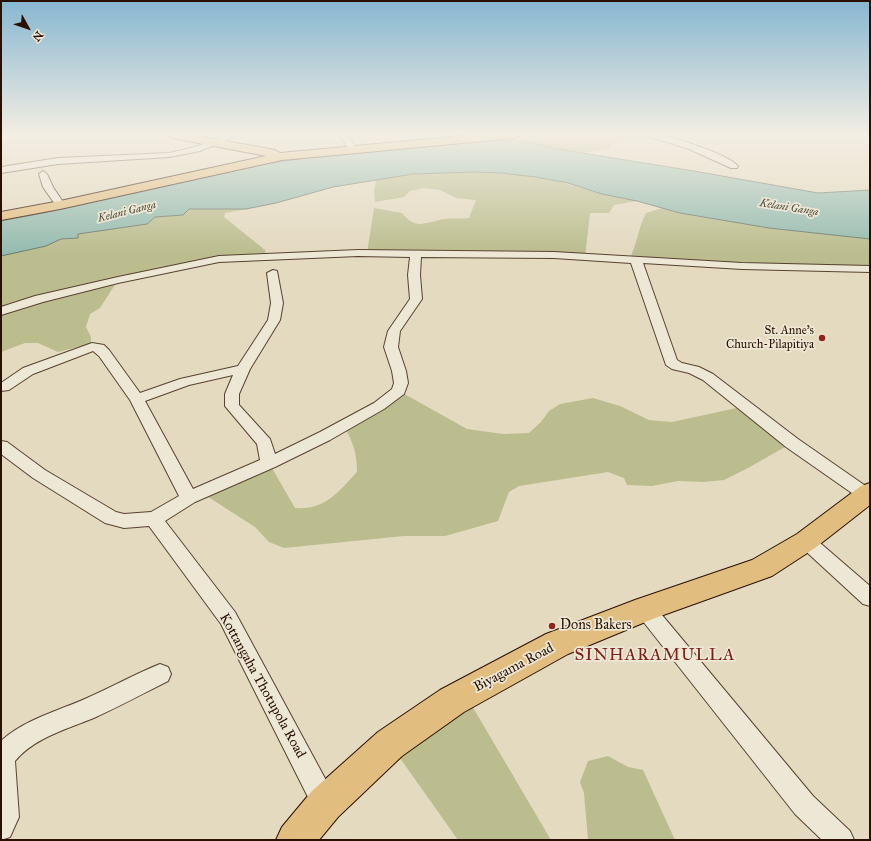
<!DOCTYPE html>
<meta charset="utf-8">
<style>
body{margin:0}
#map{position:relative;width:871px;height:841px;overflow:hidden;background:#e4dac0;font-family:"IM FELL Great Primer",serif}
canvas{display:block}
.frame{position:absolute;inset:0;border:2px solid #2a1000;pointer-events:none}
.north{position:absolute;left:8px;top:8px;width:40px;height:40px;-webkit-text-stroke:3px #ede7d6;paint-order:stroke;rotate:130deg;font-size:11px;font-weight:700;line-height:16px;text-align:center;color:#2a1000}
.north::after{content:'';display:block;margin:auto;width:14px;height:18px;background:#2a1000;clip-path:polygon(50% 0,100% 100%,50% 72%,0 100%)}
</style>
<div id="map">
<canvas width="871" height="841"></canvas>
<div class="frame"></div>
<div class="north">N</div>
</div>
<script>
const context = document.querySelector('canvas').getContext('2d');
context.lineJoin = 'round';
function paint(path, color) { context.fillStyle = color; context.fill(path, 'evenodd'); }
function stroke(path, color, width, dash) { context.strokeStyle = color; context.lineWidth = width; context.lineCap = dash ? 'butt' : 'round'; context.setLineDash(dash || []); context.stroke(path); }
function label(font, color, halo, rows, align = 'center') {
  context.font = font + ' "IM FELL Great Primer",serif'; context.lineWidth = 3.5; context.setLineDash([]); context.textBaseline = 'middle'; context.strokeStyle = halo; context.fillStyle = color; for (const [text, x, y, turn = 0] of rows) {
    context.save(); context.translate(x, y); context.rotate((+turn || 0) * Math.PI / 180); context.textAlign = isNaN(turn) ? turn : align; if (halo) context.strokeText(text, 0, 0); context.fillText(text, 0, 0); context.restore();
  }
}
const green = new Path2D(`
 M 539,135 L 639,135 L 637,138 L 612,143 L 609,148 L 581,153 L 557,150 L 526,142 L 502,141 Z
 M 474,172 L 517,174 L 550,179 L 602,194 L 637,201 L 614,205 L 609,213 L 590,213 L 585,257 L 367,253 L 374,208 L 402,213 C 416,231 427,222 444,219 C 452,218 461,219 469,218 L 476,200 L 456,198 L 440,190 L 424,188 L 410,191 L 404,197 L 375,202 L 374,191 L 376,180 L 413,174 Z
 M 662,208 L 680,213 L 769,228 L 870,239 L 870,269 L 629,260 C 637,245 638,228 646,213 Z
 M 189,209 L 246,209 L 225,213 L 224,217 L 265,250 L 267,257 L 219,259 L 118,280 L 100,308 L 90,314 L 86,327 L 91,337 L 91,344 L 58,352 L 38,343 L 25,343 L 1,352 L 1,256 L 46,246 L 60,239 L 78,238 L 77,234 L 147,224 L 155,217 L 183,215 Z
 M 399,391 L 467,429 L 503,434 L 529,433 L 541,422 L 549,411 L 560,404 L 593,398 L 620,406 L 649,420 L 672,422 L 746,406 L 792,443 L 748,468 L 724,480 L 704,482 L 678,481 L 652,486 L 627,485 L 624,478 L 608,472 L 519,486 L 509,492 L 498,521 L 445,536 L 404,536 L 284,548 L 269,542 L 255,527 L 202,493 L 269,463 L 295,508 C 326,510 338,492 357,472 C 357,456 354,444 346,430 Z
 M 465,694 L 551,840 L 458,840 L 390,744 Z
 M 608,756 L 628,767 L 643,770 L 675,840 L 588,840 L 584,793 L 580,782 L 588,761 Z`);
const water = new Path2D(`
 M 487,141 L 526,141 L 557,149 L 694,171 L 818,193 L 870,190 L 870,239 L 769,228 L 680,213 L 637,201 L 602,194 L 568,183 L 536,177 L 501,173 L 474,172 L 413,174 L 333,187 L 276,203 L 246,209 L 189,209 L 183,215 L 155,217 L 147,224 L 78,234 L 78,238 L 61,239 L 46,246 L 1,256 L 1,221 L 43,213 L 212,172 L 312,157 Z`);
const street = new Path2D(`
 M 226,135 L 238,135 L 200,151 L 169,157 L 58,164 L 1,173 L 1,167 L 58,158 L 169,153 L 195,147 Z
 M 340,135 L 348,135 L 357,149 L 356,151 L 350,151 Z
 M 644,135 C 650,135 655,135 660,135 C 677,138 727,154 738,166 L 737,168 L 731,168 L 689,149 Z
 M 43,171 L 47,174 L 53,187 L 65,205 L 63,207 L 57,207 L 43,187 L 39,174 Z
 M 358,250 L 554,252 L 742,263 L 870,266 L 870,272 L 742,269 L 643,263 L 677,360 L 682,363 L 699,367 L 713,374 L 798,439 L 870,489 L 870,499 L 865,500 L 859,498 L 786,447 L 703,380 L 689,373 L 672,369 L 666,365 L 631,263 L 554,258 L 421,257 L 420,275 L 422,299 L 400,331 L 398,347 L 406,371 L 408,383 L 404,394 L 384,409 L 330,440 L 275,467 L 195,502 L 165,521 L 235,612 L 334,795 L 337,804 L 334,813 L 325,816 L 316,813 L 221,624 L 149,526 L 124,528 L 105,523 L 33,478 L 1,454 L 1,441 L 7,442 L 45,470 L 116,512 L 124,514 L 151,512 L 179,496 L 130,400 L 99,356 L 93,351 L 33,374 L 9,390 L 1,391 L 1,383 L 23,368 L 92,343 L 104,345 L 109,350 L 140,393 L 180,379 L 238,366 L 268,320 L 271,303 L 267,273 L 273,270 L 277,271 L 283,303 L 280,320 L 250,369 L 239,394 L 239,405 L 270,439 L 275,454 L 320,432 L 374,403 L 392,389 L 394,383 L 392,371 L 384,347 L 388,331 L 410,299 L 408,275 L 410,257 L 358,256 L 219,262 L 118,283 L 43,302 L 1,315 L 1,307 L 35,296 L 118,277 L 219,256 ZM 233,375 L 225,394 L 225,406 L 257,444 L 260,460 L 193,489 L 145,401 L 189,385 Z
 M 806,534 L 812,536 L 870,586 L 870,606 L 863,604 L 800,546 L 797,541 L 800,536 Z
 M 645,600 L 652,603 L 813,796 L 850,831 L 854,840 L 822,840 L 795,814 L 638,615 L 635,609 L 638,603 Z
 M 160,664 L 168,667 L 171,674 L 168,681 C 144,693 120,706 96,717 C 68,729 35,737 15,761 L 19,817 L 10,837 L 1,840 L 2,740 C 26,719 58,711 87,698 C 112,687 135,674 160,664 Z`);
const primary = new Path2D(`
 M 167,135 L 193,135 L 275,150 L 280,153 L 473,135 L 521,135 L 516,138 L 282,160 L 60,209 L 1,220 L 1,212 L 60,201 L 266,156 L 172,138 Z
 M 870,483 L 870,505 L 815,548 L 772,576 L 655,618 L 568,654 L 464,712 L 402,756 L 338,817 L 319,840 L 276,840 L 282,827 L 312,791 L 378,732 L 440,690 L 546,634 L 635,600 L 752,560 L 797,534 L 861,486 Z`);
const markers = [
 [822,338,4,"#8f2418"],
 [552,626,4,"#8f2418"]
];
const farWaternames = [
 ["Kelani Ganga",789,208,9],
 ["Kelani Ganga",127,212,-14]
];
const poiNames = [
 ["St. Anne’s",814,331],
 ["Church-Pilapitiya",814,345]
];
const nearPoinames = [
 ["Dons Bakers",560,626]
];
const nearStreetnames = [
 ["Biyagama Road",514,668,-28],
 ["Kottangaha Thotupola Road",262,686,61]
];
const nearQuarternames = [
 ["SINHARAMULLA",655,656]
];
paint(green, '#bbbd8e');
paint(water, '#95bbaf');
stroke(water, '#6a7769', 1);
stroke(street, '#584230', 2);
stroke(primary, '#2a1000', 2);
paint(street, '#ede7d6');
paint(primary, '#e2bd80');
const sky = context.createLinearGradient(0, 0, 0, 253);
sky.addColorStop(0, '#87b7d1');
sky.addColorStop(0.53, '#f3eee3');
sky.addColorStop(1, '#f3eee300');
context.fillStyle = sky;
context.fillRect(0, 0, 871, 253);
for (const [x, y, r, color] of markers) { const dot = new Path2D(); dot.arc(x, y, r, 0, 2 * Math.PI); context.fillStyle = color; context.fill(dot); stroke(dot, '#ede7d6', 1.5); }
label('italic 11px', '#4f4c3d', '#ede7d6', farWaternames);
label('12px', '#2a1000', '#ede7d6', poiNames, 'right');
label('14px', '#2a1000', '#ede7d6', nearPoinames, 'left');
label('14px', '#2a1000', '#ede7d6', nearStreetnames);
context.letterSpacing = '1px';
label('17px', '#7a1f14', '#ede7d6', nearQuarternames);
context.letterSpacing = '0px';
</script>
